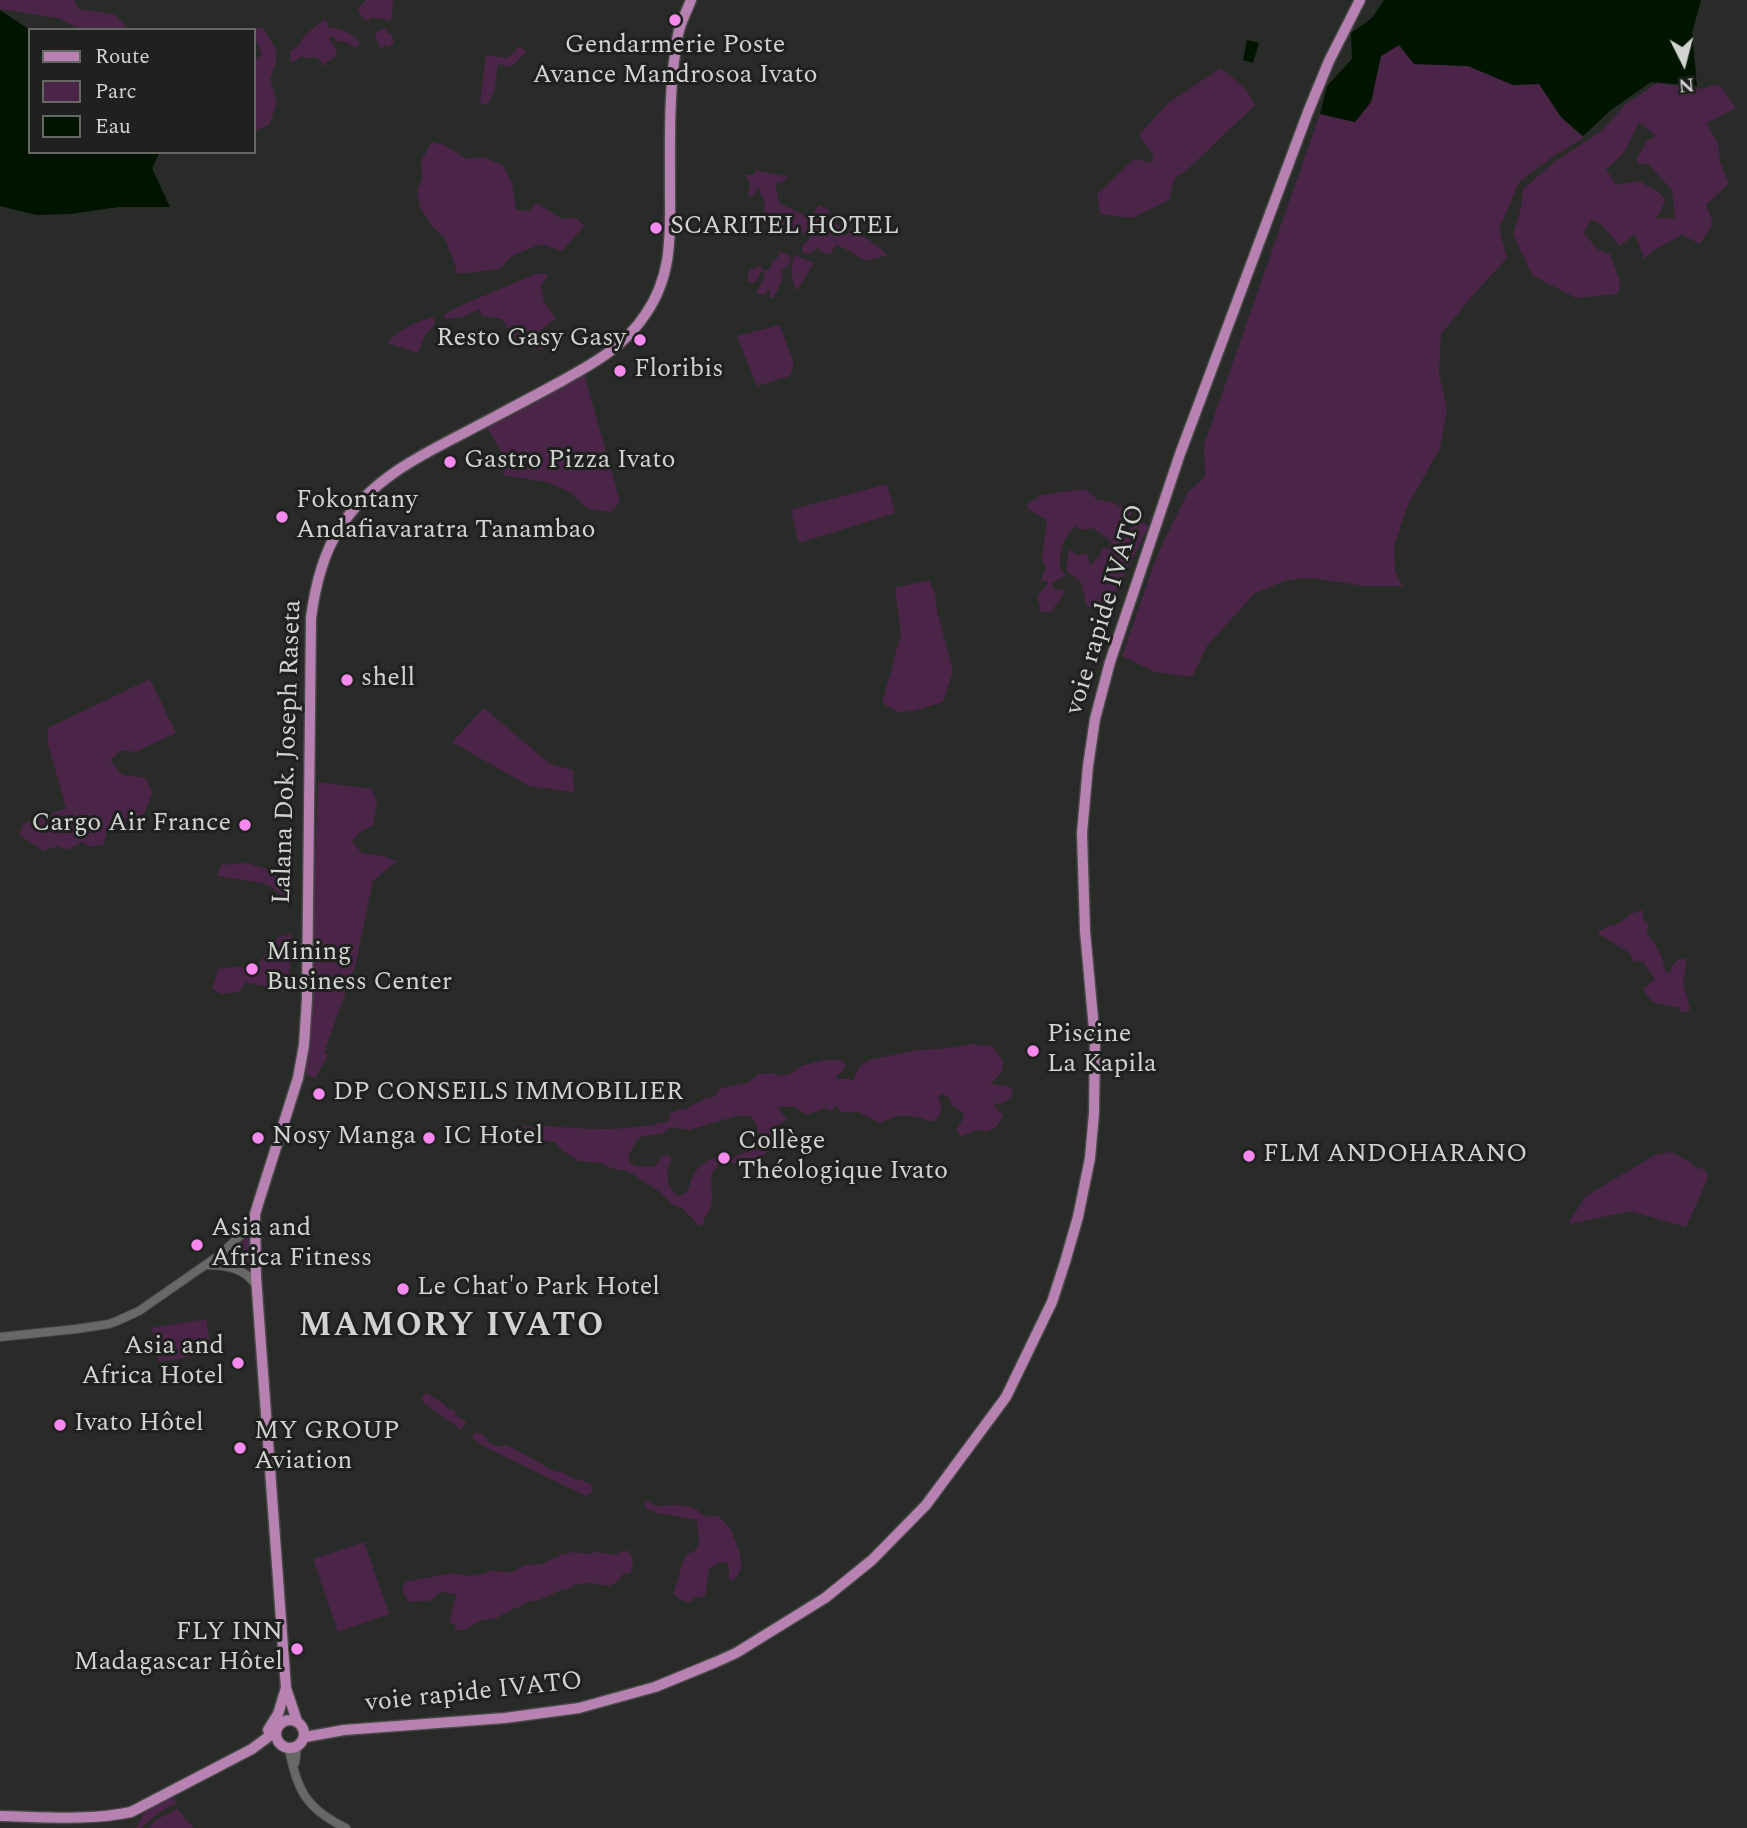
<!DOCTYPE html>
<meta charset="utf-8">
<style>
body{margin:0}
#map{position:relative;width:1747px;height:1828px;overflow:hidden;background:#292b28;font-family:Spectral,serif}
canvas{display:block}
.legend{position:absolute;left:28px;top:28px;width:228px;height:126px;box-sizing:border-box;background:#1f211f;border:2px solid #666866;margin:0;padding:9px 12px;list-style:none;font-size:21px;color:#d1d3d1}
.legend li{display:flex;align-items:center;gap:14px;height:35px}
.legend b{width:35px;border:2px solid #666866}
.north{position:absolute;left:1649px;top:28px;width:70px;height:70px;-webkit-text-stroke:5px #1f211f;paint-order:stroke;rotate:174deg;font-size:19px;font-weight:700;line-height:28px;text-align:center;color:#d1d3d1}
.north::after{content:'';display:block;margin:auto;width:24px;height:32px;background:#d1d3d1;clip-path:polygon(50% 0,100% 100%,50% 72%,0 100%)}
</style>
<div id="map">
<canvas width="1747" height="1828"></canvas>
<ul class="legend">
<li><b style="height:9px;background:#b781b2"></b>Route</li>
<li><b style="height:19px;background:#4b2548"></b>Parc</li>
<li><b style="height:19px;background:#001500"></b>Eau</li>
</ul>
<div class="north">N</div>
</div>
<script>
const context = document.querySelector('canvas').getContext('2d');
context.lineJoin = 'round';
function paint(path, color) { context.fillStyle = color; context.fill(path, 'evenodd'); }
function stroke(path, color, width, dash) { context.strokeStyle = color; context.lineWidth = width; context.lineCap = dash ? 'butt' : 'round'; context.setLineDash(dash || []); context.stroke(path); }
function label(font, color, halo, rows, align = 'center') {
  context.font = font + ' Spectral,serif'; context.lineWidth = 6; context.setLineDash([]); context.textBaseline = 'middle'; context.strokeStyle = halo; context.fillStyle = color; for (const [text, x, y, turn = 0] of rows) {
    context.save(); context.translate(x, y); context.rotate((+turn || 0) * Math.PI / 180); context.textAlign = isNaN(turn) ? turn : align; if (halo) context.strokeText(text, 0, 0); context.fillText(text, 0, 0); context.restore();
  }
}
const green = new Path2D(`
 M 0,0 L 75,0 L 78,9 L 116,15 L 128,30 L 82,30 L 58,18 L 0,9 Z
 M 366,0 L 391,0 L 395,6 L 391,8 C 393,12 393,18 389,21 L 372,17 L 369,20 L 363,19 L 358,9 Z
 M 325,19 L 328,24 L 328,27 C 341,28 350,32 359,42 L 359,46 L 353,47 L 349,43 L 337,41 L 334,37 L 328,37 L 337,50 L 336,56 L 320,68 L 323,63 L 316,57 L 305,58 L 301,56 L 294,62 L 290,60 L 290,51 L 298,46 L 305,35 Z
 M 262,27 C 276,49 282,53 270,78 L 277,103 L 269,125 L 254,131 L 254,60 L 262,55 L 252,29 Z
 M 384,28 L 387,30 L 386,33 L 391,33 L 394,43 L 388,47 L 384,45 L 383,50 L 379,47 L 379,43 L 376,40 L 376,33 Z
 M 1399,45 L 1414,64 L 1468,66 L 1513,85 L 1539,84 L 1561,117 L 1583,138 L 1555,155 L 1519,182 L 1499,229 L 1507,258 L 1473,295 L 1441,334 L 1439,373 L 1447,409 L 1440,448 L 1407,507 L 1394,546 L 1395,572 L 1403,586 L 1365,586 L 1313,578 L 1287,580 L 1255,593 L 1207,646 L 1192,677 L 1155,672 L 1122,656 L 1154,564 L 1164,541 L 1188,492 L 1205,477 L 1204,445 L 1320,114 L 1355,122 L 1371,102 L 1381,56 Z
 M 519,46 L 527,51 L 511,67 L 498,64 L 495,88 L 488,105 L 480,103 L 486,55 L 508,58 Z
 M 1221,68 L 1246,89 L 1255,105 L 1187,170 L 1175,178 L 1169,200 L 1132,218 L 1100,214 L 1097,194 L 1134,159 L 1153,163 L 1153,155 L 1139,135 L 1167,104 Z
 M 1657,83 L 1702,89 L 1719,84 L 1736,108 L 1707,123 L 1718,144 L 1720,161 L 1729,184 L 1706,204 L 1713,223 L 1700,244 L 1682,235 L 1656,249 L 1644,259 L 1635,234 L 1620,246 L 1601,224 L 1591,219 L 1584,233 L 1597,249 L 1610,254 L 1620,282 L 1618,294 L 1576,298 L 1532,275 L 1513,234 L 1521,208 L 1523,189 L 1554,162 L 1603,130 L 1625,105 ZM 1639,122 L 1656,136 L 1647,141 L 1637,158 L 1639,165 L 1647,163 L 1672,190 L 1675,218 L 1656,219 L 1666,200 L 1658,192 L 1639,181 L 1616,185 L 1606,169 L 1624,153 Z
 M 432,142 L 444,145 L 467,159 L 483,157 L 503,165 L 512,183 L 516,210 L 529,211 L 536,203 L 562,219 L 577,218 L 584,226 L 562,251 L 541,244 L 512,256 L 499,269 L 458,274 L 445,238 L 431,225 L 420,207 L 417,192 L 422,177 L 421,161 Z
 M 756,170 L 788,177 L 783,182 L 777,183 L 776,188 L 779,203 C 790,209 799,211 808,219 L 820,205 L 829,210 L 830,220 L 839,226 L 845,236 L 848,233 C 865,234 876,245 888,255 L 865,261 L 848,250 L 836,245 L 831,253 L 825,254 L 817,248 L 808,254 L 802,252 L 802,247 L 811,237 L 780,224 L 772,215 L 764,212 L 765,203 L 759,191 L 762,187 L 758,188 L 754,195 L 749,197 L 748,192 L 750,185 L 746,175 L 754,175 Z
 M 778,252 L 789,255 L 791,260 L 787,267 L 780,271 L 783,277 L 774,298 L 770,297 L 770,289 L 763,295 L 756,293 L 766,273 L 760,272 L 758,279 L 753,283 L 747,281 L 748,273 L 751,269 L 761,266 L 762,270 L 765,271 L 771,268 L 770,264 L 779,256 Z
 M 794,255 L 814,263 L 797,291 C 791,282 791,266 794,255 Z
 M 537,273 L 548,275 L 541,286 L 544,302 L 556,318 L 539,332 L 537,338 L 545,349 L 529,348 L 514,344 L 510,331 L 502,319 L 483,316 L 478,309 L 464,317 L 445,319 L 444,314 C 474,298 506,288 537,273 Z
 M 433,317 L 435,324 L 424,337 L 418,353 L 387,343 C 400,329 415,322 433,317 Z
 M 780,325 L 794,364 L 790,376 L 757,386 L 737,336 Z
 M 583,370 L 620,502 L 611,512 L 588,509 L 570,492 L 546,482 L 504,475 L 505,458 L 484,423 Z
 M 887,484 L 895,513 L 799,543 L 791,510 Z
 M 1085,489 L 1098,500 L 1112,502 L 1132,513 L 1125,521 L 1127,531 L 1139,521 L 1149,526 L 1108,607 L 1087,607 L 1081,582 L 1067,571 L 1068,549 L 1079,556 L 1087,553 L 1090,565 L 1099,557 L 1103,547 L 1108,549 L 1112,542 L 1093,528 L 1081,530 L 1076,526 C 1062,538 1060,550 1060,568 L 1066,575 L 1051,584 L 1056,590 L 1065,589 L 1063,595 L 1051,612 L 1041,612 L 1037,596 L 1049,582 L 1041,580 L 1046,567 L 1042,559 L 1047,520 L 1028,509 L 1027,504 L 1042,495 Z
 M 929,580 L 935,594 L 937,611 L 953,671 L 943,702 L 914,711 L 898,712 L 882,703 L 901,634 L 895,588 Z
 M 150,679 L 176,733 L 135,752 L 122,750 L 110,760 L 122,775 L 146,778 L 152,793 L 142,819 L 120,823 L 108,828 L 104,844 L 92,847 L 82,842 L 67,850 L 57,846 L 44,851 L 19,835 L 23,824 L 66,808 L 48,744 L 48,728 Z
 M 484,708 L 550,764 L 573,770 L 574,792 L 529,786 L 452,742 Z
 M 318,782 L 372,789 L 377,804 L 373,825 L 359,833 L 352,842 L 362,853 L 383,856 L 397,861 L 373,881 L 355,966 L 324,1053 L 328,1055 L 315,1078 L 306,1075 Z
 M 247,863 L 282,874 L 292,888 L 290,903 L 269,885 L 245,880 L 217,876 L 221,865 Z
 M 1643,910 L 1643,919 L 1649,924 L 1646,934 C 1655,940 1665,961 1665,972 L 1669,973 C 1673,964 1675,960 1685,958 L 1686,965 L 1683,983 L 1690,1008 L 1688,1012 L 1681,1012 L 1680,1008 L 1652,1002 L 1643,989 L 1655,979 L 1643,961 L 1635,962 L 1628,952 L 1597,933 L 1608,926 L 1620,923 L 1631,914 Z
 M 291,934 L 289,992 L 246,982 L 239,992 L 221,994 L 212,989 L 218,969 L 238,967 L 256,968 L 278,937 Z
 M 969,1044 L 992,1046 L 1003,1061 L 1002,1072 L 990,1084 L 1007,1086 L 1012,1089 L 1013,1095 L 1004,1103 L 998,1103 L 994,1106 L 1003,1115 C 998,1126 996,1129 984,1132 C 976,1126 969,1135 961,1136 L 957,1131 C 958,1125 963,1121 964,1115 L 961,1111 L 951,1104 C 950,1097 948,1096 941,1094 L 938,1098 L 941,1104 L 940,1115 L 935,1121 C 927,1121 924,1119 917,1117 C 903,1114 893,1117 880,1123 L 858,1112 L 842,1112 L 838,1109 L 838,1105 L 831,1111 L 825,1108 L 806,1115 L 796,1107 L 777,1107 L 787,1119 C 786,1119 777,1125 777,1126 C 769,1138 774,1155 756,1159 L 752,1166 L 744,1172 L 734,1163 L 731,1163 L 731,1160 C 741,1149 764,1156 758,1132 C 756,1126 756,1122 751,1117 L 740,1115 L 689,1130 L 673,1127 L 668,1129 L 663,1133 L 641,1137 L 636,1141 L 628,1157 L 630,1163 L 636,1166 L 653,1167 L 658,1163 L 661,1157 L 667,1155 L 672,1158 L 667,1169 L 669,1186 L 677,1196 C 681,1195 684,1195 687,1191 C 690,1188 689,1184 691,1180 C 697,1165 711,1154 727,1159 L 725,1162 L 718,1161 L 717,1167 C 703,1179 721,1201 704,1219 L 704,1224 L 699,1226 L 682,1208 L 671,1204 L 661,1193 L 628,1171 L 614,1169 L 600,1163 L 579,1161 L 563,1151 L 555,1142 L 534,1139 L 521,1125 L 532,1128 L 536,1125 C 580,1129 626,1133 669,1121 L 669,1114 L 677,1110 L 685,1109 L 706,1098 L 714,1097 L 721,1088 L 748,1083 L 758,1074 L 772,1073 L 781,1076 L 792,1073 L 801,1066 L 823,1060 L 840,1060 L 846,1065 L 842,1072 L 837,1076 L 836,1079 L 850,1079 L 853,1081 L 859,1067 L 869,1060 L 918,1050 L 952,1048 Z
 M 1671,1152 L 1692,1163 L 1694,1167 L 1706,1170 L 1708,1178 L 1686,1227 L 1630,1211 L 1571,1224 L 1569,1222 L 1586,1196 L 1655,1155 Z
 M 249,1235 L 251,1271 L 223,1258 Z
 M 206,1319 L 212,1353 L 158,1362 L 152,1328 Z
 M 427,1393 L 445,1405 L 448,1409 L 454,1410 L 456,1412 L 455,1415 L 466,1422 L 465,1425 L 460,1429 L 424,1403 L 421,1396 Z
 M 475,1433 C 484,1433 486,1437 490,1444 L 499,1447 L 504,1445 L 511,1447 L 554,1471 L 564,1473 L 574,1479 L 578,1479 L 591,1484 L 593,1487 L 593,1491 L 586,1496 L 485,1447 L 472,1438 Z
 M 647,1501 L 656,1506 L 679,1505 L 691,1507 L 696,1509 L 701,1514 L 708,1517 L 718,1516 L 731,1529 C 736,1547 750,1565 733,1581 L 729,1579 L 729,1567 L 726,1562 L 719,1563 L 709,1569 L 705,1596 L 694,1598 L 692,1601 L 688,1602 L 679,1599 L 673,1594 L 684,1559 L 688,1554 L 696,1550 C 702,1538 696,1533 698,1525 L 696,1520 C 682,1517 669,1515 656,1513 L 652,1510 L 647,1509 L 644,1504 L 644,1502 Z
 M 364,1542 L 389,1614 L 338,1632 L 313,1559 Z
 M 624,1551 L 628,1551 L 633,1558 L 632,1570 L 629,1574 L 624,1573 L 617,1582 L 609,1586 L 592,1583 L 576,1584 L 571,1588 L 561,1590 L 539,1600 L 523,1603 L 520,1607 L 514,1608 L 495,1619 L 482,1620 L 464,1630 L 455,1630 L 455,1625 L 449,1622 L 454,1602 L 457,1596 L 455,1594 L 441,1592 L 430,1601 C 422,1600 414,1603 408,1601 L 402,1591 L 405,1582 L 453,1573 L 468,1576 L 479,1575 L 491,1571 L 513,1572 L 524,1565 L 541,1564 L 561,1555 L 574,1552 L 587,1554 L 598,1552 L 613,1555 Z
 M 170,1798 L 175,1798 L 176,1801 L 175,1804 C 167,1807 147,1821 142,1828 L 136,1828 L 145,1812 Z
 M 177,1809 L 194,1828 L 148,1828 L 156,1820 Z`);
const water = new Path2D(`
 M 1384,0 L 1701,0 L 1692,33 L 1697,86 L 1651,82 L 1611,110 L 1583,136 L 1561,117 L 1539,84 L 1513,85 L 1468,66 L 1414,64 L 1399,45 L 1381,56 L 1371,102 L 1355,122 L 1320,114 L 1327,86 L 1352,59 L 1351,33 L 1372,18 Z
 M 0,10 L 30,30 L 30,152 L 160,152 L 152,168 L 170,207 L 119,207 L 70,214 L 36,215 L 0,206 Z
 M 1247,40 L 1259,43 L 1253,63 L 1243,60 Z`);
const minor = new Path2D(`
 M 207,1265 C 227,1265 244,1268 256,1285
 M 0,1337 L 76,1329 L 109,1324 L 117,1321 L 139,1311 L 221,1254 L 244,1232 L 254,1217
 M 289,1749 C 297,1790 306,1809 346,1828
 M 295,1763 L 297,1747`);
const major = new Path2D(`
 M276 1734a14 14 0 1 1 28 0a14 14 0 1 1-28 0Z
 M 297,1721 L 286,1688 L 256,1277 L 255,1214 L 259,1201 L 298,1078 L 304,1045 L 307,999 L 311,618 C 315,587 322,555 340,528 C 369,481 417,457 464,433 C 496,416 527,400 558,383 C 592,364 623,348 645,315 C 673,275 670,235 670,188 C 670,146 669,103 674,61 C 676,52 676,43 678,35 C 680,23 687,11 691,0
 M 268,1730 L 278,1714 L 286,1688
 M 305,1737 L 344,1730 L 505,1718 L 579,1708 L 655,1687 L 716,1662 L 736,1653 L 825,1598 L 872,1560 L 926,1505 L 1006,1397 L 1052,1302 L 1065,1262 L 1078,1217 L 1090,1158 L 1094,1113 L 1095,1040 L 1085,931 L 1082,833 L 1088,766 L 1095,719 L 1110,662 L 1180,454 L 1308,112 L 1329,61 L 1360,0
 M 0,1816 C 44,1817 89,1821 131,1812 L 252,1749 L 276,1731`);
const markers = [
 [675,20,7,"#f689ed"],
 [656,228,7,"#f689ed"],
 [640,340,7,"#f689ed"],
 [620,371,7,"#f689ed"],
 [450,462,7,"#f689ed"],
 [282,517,7,"#f689ed"],
 [347,680,7,"#f689ed"],
 [245,825,7,"#f689ed"],
 [252,969,7,"#f689ed"],
 [1033,1051,7,"#f689ed"],
 [319,1094,7,"#f689ed"],
 [258,1138,7,"#f689ed"],
 [429,1138,7,"#f689ed"],
 [1249,1156,7,"#f689ed"],
 [724,1158,7,"#f689ed"],
 [197,1245,7,"#f689ed"],
 [403,1289,7,"#f689ed"],
 [238,1363,7,"#f689ed"],
 [60,1425,7,"#f689ed"],
 [240,1448,7,"#f689ed"],
 [297,1649,7,"#f689ed"]
];
const poiNames = [
 ["Gendarmerie Poste",675,47,"center"],
 ["Avance Mandrosoa Ivato",675,77,"center"],
 ["SCARITEL HOTEL",670,228],
 ["Resto Gasy Gasy",626,340,"right"],
 ["Floribis",634,371],
 ["Gastro Pizza Ivato",464,462],
 ["Fokontany",296,502],
 ["Andafiavaratra Tanambao",296,532],
 ["shell",361,680],
 ["Cargo Air France",231,825,"right"],
 ["Mining",266,954],
 ["Business Center",266,984],
 ["Piscine",1047,1036],
 ["La Kapila",1047,1066],
 ["DP CONSEILS IMMOBILIER",333,1094],
 ["Nosy Manga",272,1138],
 ["IC Hotel",443,1138],
 ["Collège",738,1143],
 ["Théologique Ivato",738,1173],
 ["FLM ANDOHARANO",1263,1156],
 ["Asia and",211,1230],
 ["Africa Fitness",211,1260],
 ["Le Chat'o Park Hotel",417,1289],
 ["Asia and",224,1348,"right"],
 ["Africa Hotel",224,1378,"right"],
 ["Ivato Hôtel",74,1425],
 ["MY GROUP",254,1433],
 ["Aviation",254,1463],
 ["FLY INN",283,1634,"right"],
 ["Madagascar Hôtel",283,1664,"right"]
];
const streetNames = [
 ["voie rapide IVATO",1107,610,-73],
 ["Lalana Dok. Joseph Raseta",289,752,-88],
 ["voie rapide IVATO",474,1694,-6]
];
const districtNames = [
 ["MAMORY IVATO",452,1329]
];
paint(green, '#4b2548');
paint(water, '#001500');
stroke(minor, '#474947', 10);
stroke(major, '#474947', 13);
stroke(minor, '#676966', 8);
stroke(major, '#b781b2', 10);
for (const [x, y, r, color] of markers) { const dot = new Path2D(); dot.arc(x, y, r, 0, 2 * Math.PI); context.fillStyle = color; context.fill(dot); stroke(dot, '#1f211f', 2.5); }
label('26px', '#d1d3d1', '#1f211f', poiNames, 'left');
label('26px', '#d1d3d1', '#1f211f', streetNames);
context.letterSpacing = '2px';
label('bold 33px', '#d1d3d1', '#1f211f', districtNames);
context.letterSpacing = '0px';
</script>
